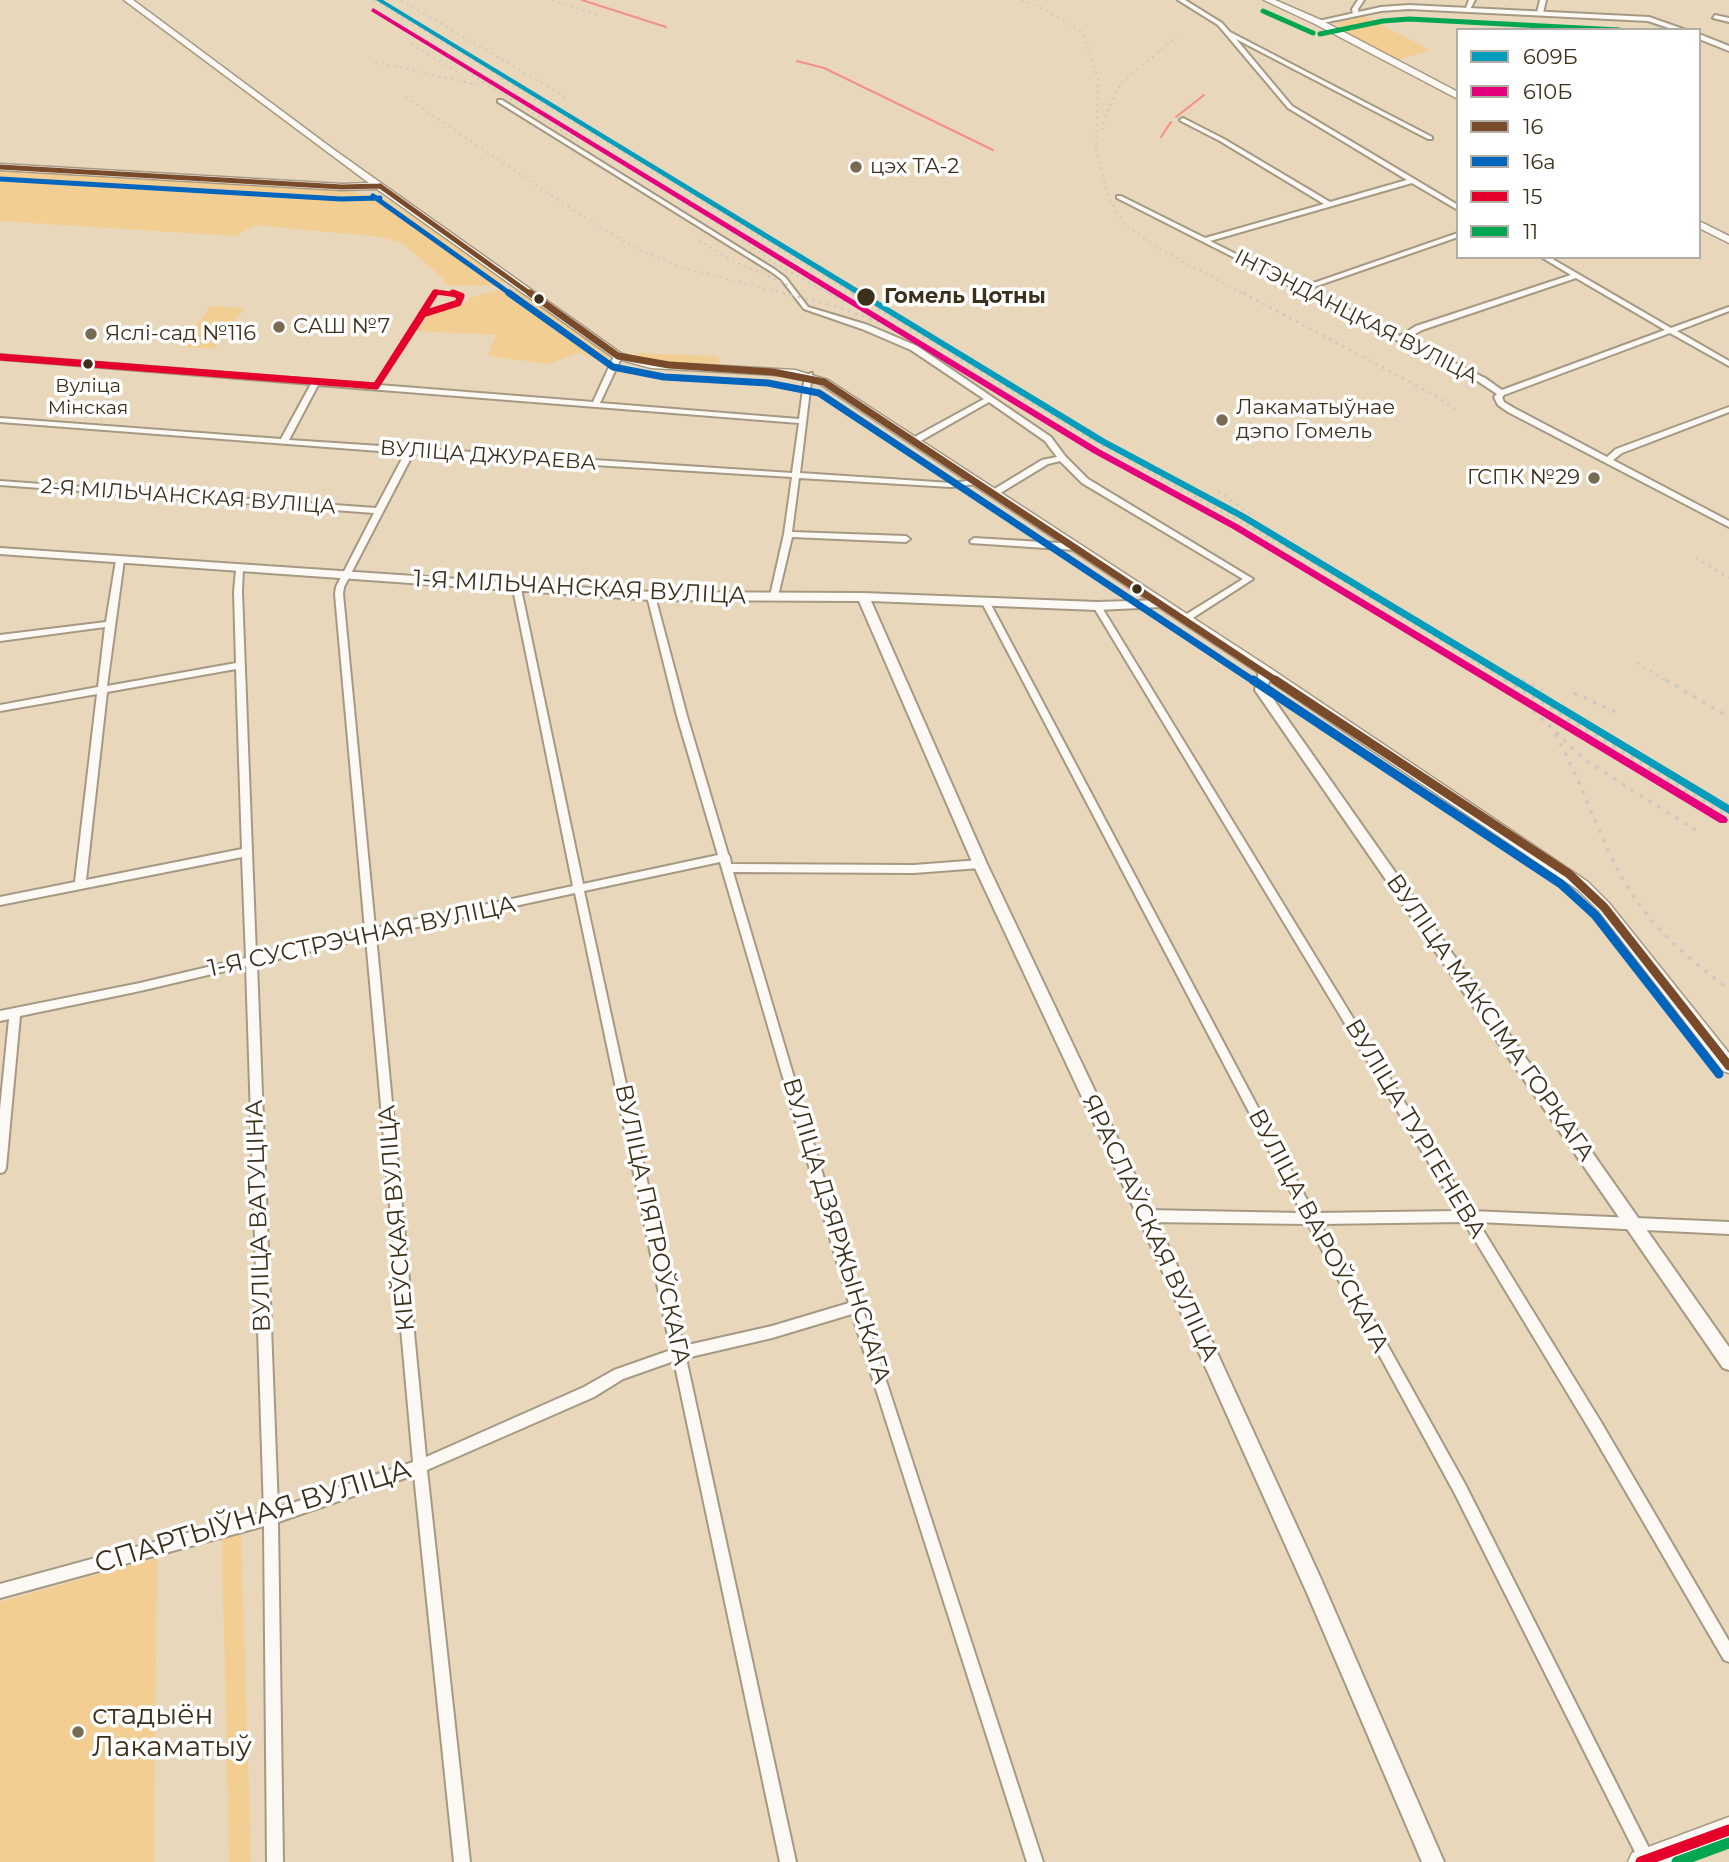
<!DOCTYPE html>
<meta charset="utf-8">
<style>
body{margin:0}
#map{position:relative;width:1729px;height:1862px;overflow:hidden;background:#e9d7bb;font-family:Montserrat,sans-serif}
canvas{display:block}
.legend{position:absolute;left:1456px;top:28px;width:245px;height:231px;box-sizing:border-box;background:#fff;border:2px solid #b1aca4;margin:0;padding:9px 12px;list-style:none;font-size:21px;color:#3c301b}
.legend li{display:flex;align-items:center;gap:14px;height:35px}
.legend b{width:35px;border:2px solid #b1aca4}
</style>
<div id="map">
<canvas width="1729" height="1862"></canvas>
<ul class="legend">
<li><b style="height:9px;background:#069dbc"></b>609Б</li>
<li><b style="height:9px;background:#e5007d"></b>610Б</li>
<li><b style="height:9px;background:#7a4b2a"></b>16</li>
<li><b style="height:9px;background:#0065bd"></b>16а</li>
<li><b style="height:9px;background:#e4002b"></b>15</li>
<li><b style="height:9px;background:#00a651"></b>11</li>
</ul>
</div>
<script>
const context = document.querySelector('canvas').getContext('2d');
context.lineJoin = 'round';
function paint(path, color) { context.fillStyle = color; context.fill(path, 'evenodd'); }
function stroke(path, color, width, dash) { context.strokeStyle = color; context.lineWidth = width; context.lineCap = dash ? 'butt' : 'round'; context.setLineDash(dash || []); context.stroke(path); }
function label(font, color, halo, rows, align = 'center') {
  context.font = font + ' Montserrat,sans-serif'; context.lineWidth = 7; context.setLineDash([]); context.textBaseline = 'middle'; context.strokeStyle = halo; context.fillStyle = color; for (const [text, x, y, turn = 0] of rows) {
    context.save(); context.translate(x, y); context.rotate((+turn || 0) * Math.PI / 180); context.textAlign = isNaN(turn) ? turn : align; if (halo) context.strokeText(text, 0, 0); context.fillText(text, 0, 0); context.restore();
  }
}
const green = new Path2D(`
 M 1363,15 L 1430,50 L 1398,60 L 1338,28 L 1340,20 Z
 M 0,170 L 341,190 L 384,198 L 507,281 L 497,286 L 446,285 L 442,277 L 402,243 L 381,237 L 255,225 L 235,236 L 0,221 Z
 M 502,289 L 519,290 L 610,357 L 603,360 L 577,353 L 549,364 L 488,356 L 496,335 L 417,331 L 427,316 L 435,310 L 463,305 L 471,297 Z
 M 211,306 L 245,308 L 214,349 L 180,347 Z
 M 635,353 L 718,356 L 720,365 C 700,364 648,366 635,353 Z
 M 241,1533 L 251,1862 L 229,1862 L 222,1539 Z
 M 157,1558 L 154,1862 L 0,1862 L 0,1602 Z`);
const stream = new Path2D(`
 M 582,0 L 666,27
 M 797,61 L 824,68 L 993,150
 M 1176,117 L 1204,95
 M 1161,137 L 1171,122`);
const minor = new Path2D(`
 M 1178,0 L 1185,0 L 1222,23 L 1230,32 L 1432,137 L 1432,139 L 1428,139 L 1236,39 L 1292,106 L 1458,205 L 1458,210 L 1412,183 L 1210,241 L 1302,287 L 1458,233 L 1458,237 L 1308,289 L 1400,336 L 1416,326 L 1571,275 L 1541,257 L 1549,257 L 1671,328 L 1729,307 L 1729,311 L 1677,331 L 1729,361 L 1729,366 L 1670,333 L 1504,395 L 1502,397 L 1504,402 L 1514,408 L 1607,457 L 1616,449 L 1729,407 L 1729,412 L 1622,453 L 1613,460 L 1729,521 L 1729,527 L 1508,412 L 1498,405 L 1494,397 L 1497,394 L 1479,382 L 1117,198 L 1117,196 L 1121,196 L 1205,238 L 1324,204 L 1220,141 L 1181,121 L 1180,120 L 1183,118 L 1224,139 L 1330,202 L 1407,180 L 1288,108 L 1218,25 ZM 1576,278 L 1665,330 L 1502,390 L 1485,378 L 1406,339 L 1422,330 Z
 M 1358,0 L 1364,0 L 1358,9 L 1359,14 L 1356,16 L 1353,14 L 1352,9 Z
 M 1469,0 L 1475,0 L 1469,11 L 1465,11 Z
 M 1540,0 L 1546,0 L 1543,13 L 1540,15 L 1537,13 Z
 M 1715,15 L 1729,18 L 1729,22 L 1713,18 Z
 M 498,100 L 502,100 L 774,269 L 785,277 L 808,307 L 868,325 L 917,346 L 1051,437 L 1065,456 L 1088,479 L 1253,579 L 1188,621 L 1182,621 L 1182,617 L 1243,579 L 1082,483 L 1060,461 L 1048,464 L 997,495 L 991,495 L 991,491 L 1042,460 L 1057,457 L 1045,441 L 989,402 L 917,443 L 911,443 L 911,439 L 984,399 L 911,350 L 862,329 L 804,309 L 781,279 L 770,271 L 498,102 Z
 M 615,354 L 622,356 L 600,403 L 799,419 L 805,375 L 812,373 L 800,473 L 951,483 L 976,480 L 980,482 L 976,484 L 951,487 L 799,478 L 792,532 L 906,536 L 910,539 L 906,542 L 792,537 L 778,596 L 774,599 L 770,596 L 784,534 L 792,477 L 413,454 L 344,587 L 343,594 L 375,928 L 573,886 L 513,589 L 517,586 L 521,589 L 583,884 L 718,855 L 677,716 L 647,596 L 651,593 L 655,596 L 687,716 L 728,854 L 730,857 L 731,864 L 914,865 L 980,860 L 984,861 L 985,864 L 984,867 L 980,868 L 914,873 L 733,872 L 862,1307 L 1043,1862 L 1027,1862 L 852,1314 L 772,1338 L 686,1358 L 796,1862 L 780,1862 L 674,1361 L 623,1379 L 594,1397 L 427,1470 L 470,1862 L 454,1862 L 414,1475 L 278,1522 L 283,1862 L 267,1862 L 264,1526 L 0,1598 L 0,1584 L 264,1512 L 246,966 L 140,991 L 20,1016 L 6,1168 L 4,1172 L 0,1173 L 0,1109 L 9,1019 L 0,1021 L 0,1011 L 140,983 L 246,958 L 242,857 L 0,905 L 0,897 L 75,882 L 97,694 L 0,711 L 0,705 L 98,687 L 105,627 L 0,641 L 0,635 L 106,622 L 116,560 L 120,557 L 124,560 L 107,686 L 236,663 L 234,592 L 236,570 L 240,567 L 243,568 L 242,592 L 256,955 L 365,930 L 335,594 L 336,587 L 374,513 L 0,485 L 0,481 L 376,508 L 405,453 L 0,422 L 0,418 L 281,439 L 311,384 L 0,359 L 0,355 L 593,402 ZM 318,385 L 799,423 L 792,473 L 289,440 ZM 236,669 L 242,849 L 86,880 L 107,692 ZM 720,862 L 849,1303 L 772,1326 L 683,1346 L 584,891 ZM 575,893 L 671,1350 L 614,1370 L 584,1387 L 426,1457 L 376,936 ZM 366,938 L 413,1462 L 278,1508 L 257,964 Z
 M 974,538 L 1076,544 L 1080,547 L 1076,550 L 971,543 L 970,541 Z
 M 985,598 L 989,601 L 1314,1213 L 1458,1211 L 1093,606 L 1094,604 L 1100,604 L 1101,606 L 1471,1211 L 1729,1222 L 1729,1234 L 1478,1222 L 1601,1422 L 1729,1641 L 1729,1662 L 1724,1660 L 1591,1432 L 1464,1222 L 1320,1224 L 1465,1484 L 1656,1862 L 1640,1862 L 1455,1494 L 1308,1224 L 1146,1222 L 1142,1220 L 1140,1216 L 1142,1212 L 1146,1210 L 1302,1213 L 981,601 Z`);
const tertiary = new Path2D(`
 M 1409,5 L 1649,17 L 1686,30 L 1675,30 L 1648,21 L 1409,9 L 1381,11 L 1318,24 L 1314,22 L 1381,7 Z
 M 1699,34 L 1729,46 L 1729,51 L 1699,39 Z
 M 0,548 L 651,592 L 863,593 L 1097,602 L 1165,600 L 1167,603 L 1161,607 L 1097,610 L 871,601 L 987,864 L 1152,1211 L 1321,1579 L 1444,1862 L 1422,1862 L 1307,1593 L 1139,1219 L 973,864 L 859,601 L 651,600 L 0,554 Z
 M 1265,667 L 1271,671 L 1267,690 L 1729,1347 L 1729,1370 L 1723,1368 L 1257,693 L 1255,690 L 1259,671 Z`);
const secondary = new Path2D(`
 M 124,0 L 133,0 L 333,149 L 622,354 L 651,362 L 795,370 L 828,380 L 1270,668 L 1588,882 L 1609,903 L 1729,1053 L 1729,1073 L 1723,1071 L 1599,911 L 1578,890 L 1260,674 L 820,384 L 794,376 L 651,368 L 614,358 L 377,189 L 342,190 L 0,170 L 0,164 L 342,184 L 369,183 Z
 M 1264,0 L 1275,0 L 1321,20 L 1458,92 L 1458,99 L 1315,24 Z
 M 1699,221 L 1729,236 L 1729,243 L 1699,228 Z`);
const primary = new Path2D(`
 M 1729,1817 L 1729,1843 L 1677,1862 L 1628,1862 L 1632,1853 Z`);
const railFar2 = new Path2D(`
 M 374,0 L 855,295
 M 401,0 L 567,98
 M 552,0 L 602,16
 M 1022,0 L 1048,11 L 1083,33 L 1098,79 L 1096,150 L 1108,196 L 1125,225 L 1158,248 L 1246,295
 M 411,44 L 458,72
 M 452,58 L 477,78 L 578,141
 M 375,62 L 483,86
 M 406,97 L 576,212 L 639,250 L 683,268 L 790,295
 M 1102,130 L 1106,114 L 1121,83 L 1178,36
 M 572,133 L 739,237 L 774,263 L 832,295
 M 699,240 L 729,259 L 792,287`);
const railFar1 = new Path2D(`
 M 783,293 L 835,306 L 897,329
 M 829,293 L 849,304
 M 852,293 L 1099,444 L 1292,550 L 1508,682
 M 1243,293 L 1438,397 L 1458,412
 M 1218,491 L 1250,514
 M 1696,558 L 1729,578
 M 1637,663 L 1669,682
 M 1518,678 L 1526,682`);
const rail = new Path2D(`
 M 1505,680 L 1729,817
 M 1522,680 L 1543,690
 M 1666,680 L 1729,717
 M 1574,693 L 1615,712
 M 1518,696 L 1585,760 L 1700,833
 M 1555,734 C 1582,781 1597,834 1624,881 C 1649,925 1688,959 1729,989`);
const bus1Far2 = new Path2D(`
 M 0,167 L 342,187 L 380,186
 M 380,186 L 532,295`);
const bus1Far1 = new Path2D(`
 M 530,293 L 618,356 L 669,365 L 773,372 L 824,382 L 1278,682`);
const bus1 = new Path2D(`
 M 1275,680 L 1569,874 L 1604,907 L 1729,1066`);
const bus2Far2 = new Path2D(`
 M 0,179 L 341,199 L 380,198
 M 373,196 L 512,295`);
const bus2Far1 = new Path2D(`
 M 509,293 L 613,367 L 664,377 L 768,383 L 819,393 L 1255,682`);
const bus2 = new Path2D(`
 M 1253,680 L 1561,884 L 1595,915 L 1719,1074`);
const bus3Far2 = new Path2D(`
 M 434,295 L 436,292 L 458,295`);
const bus3Far1 = new Path2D(`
 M 435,293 L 376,386 L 423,314 L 458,303 L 461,296 L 453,293
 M 0,357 L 376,386`);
const bus3 = new Path2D(`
 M 1641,1862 L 1729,1830`);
const bus4Far1 = new Path2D(`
 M 1263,11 L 1313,33
 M 1320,34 L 1383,21 L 1409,19 L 1619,30`);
const bus4 = new Path2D(`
 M 1677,1862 L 1729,1843`);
const rail1 = new Path2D(`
 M 376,0 L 383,0 L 1105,439 L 1245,514 L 1729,805 L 1729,814 L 1239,518 L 1099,443 Z`);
const rail2 = new Path2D(`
 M 373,8 L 1099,449 L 1239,525 L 1726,817 L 1728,820 L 1726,823 L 1720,823 L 1233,529 L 1093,453 L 371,11 Z`);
const markers = [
 [856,167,7,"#796a53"],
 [866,297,10,"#3c301b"],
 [539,299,6,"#3c301b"],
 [279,327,7,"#796a53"],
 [91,334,7,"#796a53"],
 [88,364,6,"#3c301b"],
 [1222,420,7,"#796a53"],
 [1594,478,7,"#796a53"],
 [1137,589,6,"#3c301b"],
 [78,1732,7,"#796a53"]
];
const farBusnames = [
 ["Вуліца",88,386],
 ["Мінская",88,408]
];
const farPoinames = [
 ["цэх ТА-2",870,167],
 ["САШ №7",293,327],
 ["Яслі-сад №116",105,334],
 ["Лакаматыўнае",1236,408],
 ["дэпо Гомель",1236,432],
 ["ГСПК №29",1580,478,"right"]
];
const farStopnames = [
 ["Гомель Цотны",884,297]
];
const farStreetnames = [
 ["ІНТЭНДАНЦКАЯ ВУЛІЦА",1356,317,27],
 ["ВУЛІЦА ДЖУРАЕВА",488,456,4],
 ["2-Я МІЛЬЧАНСКАЯ ВУЛІЦА",188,497,4]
];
const streetNames = [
 ["1-Я МІЛЬЧАНСКАЯ ВУЛІЦА",580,588,3],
 ["1-Я СУСТРЭЧНАЯ ВУЛІЦА",362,937,-12],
 ["ВУЛІЦА МАКСІМА ГОРКАГА",1490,1018,55],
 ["ВУЛІЦА ТУРГЕНЕВА",1415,1129,59],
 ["ВУЛІЦА ВАТУЦІНА",259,1216,-92],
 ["КІЕЎСКАЯ ВУЛІЦА",397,1218,-95],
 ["ВУЛІЦА ПЯТРОЎСКАГА",652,1225,78],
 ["ЯРАСЛАЎСКАЯ ВУЛІЦА",1150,1228,65],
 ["ВУЛІЦА ДЗЯРЖЫНСКАГА",836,1231,73],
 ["ВУЛІЦА ВАРОЎСКАГА",1318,1231,62]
];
const nearStreetnames = [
 ["СПАРТЫЎНАЯ ВУЛІЦА",253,1517,-17]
];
const nearPoinames = [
 ["стадыён",92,1716],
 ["Лакаматыў",92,1748]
];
paint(green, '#f2ce92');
stroke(stream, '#f38e89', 2);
stroke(minor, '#a69983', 4);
stroke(tertiary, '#a69983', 4);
stroke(secondary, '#a69983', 3);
stroke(primary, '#a69983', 3);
paint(minor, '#fcf9f5');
paint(tertiary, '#fcf9f5');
paint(secondary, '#fcf9f5');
paint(primary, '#fcf9f5');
stroke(railFar2, '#cec9c0', 2, [2, 4.5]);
stroke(railFar1, '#cec9c0', 2.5, [2.5, 5]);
stroke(rail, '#cec9c0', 3.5, [3.5, 7]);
stroke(bus1Far2, '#7a4b2a', 5);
stroke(bus1Far1, '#7a4b2a', 7);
stroke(bus1, '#7a4b2a', 9);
stroke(bus2Far2, '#0065bd', 5);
stroke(bus2Far1, '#0065bd', 7);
stroke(bus2, '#0065bd', 9);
stroke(bus3Far2, '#e4002b', 5);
stroke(bus3Far1, '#e4002b', 7);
stroke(bus3, '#e4002b', 11);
stroke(bus4Far1, '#00a651', 5);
stroke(bus4, '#00a651', 11);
paint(rail1, '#069dbc');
paint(rail2, '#e5007d');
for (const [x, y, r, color] of markers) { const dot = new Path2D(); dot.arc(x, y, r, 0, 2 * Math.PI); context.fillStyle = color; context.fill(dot); stroke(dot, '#fff', 2.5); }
label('19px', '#3c301b', '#fff', farBusnames);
label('21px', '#3c301b', '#fff', farPoinames, 'left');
label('bold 21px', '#3c301b', '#fff', farStopnames, 'left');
label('21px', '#3c301b', '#fff', farStreetnames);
label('24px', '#3c301b', '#fff', streetNames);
label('28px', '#3c301b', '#fff', nearStreetnames);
label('28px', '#3c301b', '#fff', nearPoinames, 'left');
</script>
